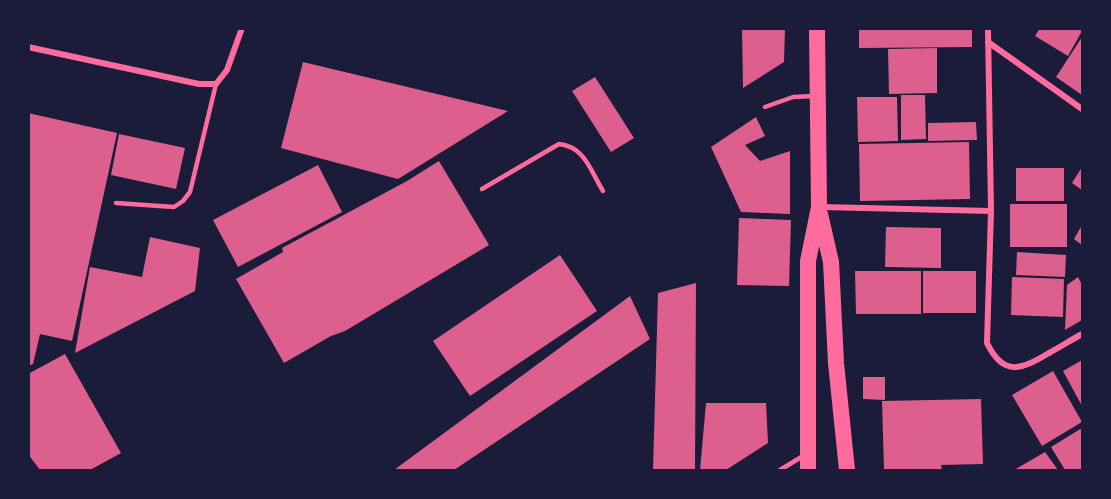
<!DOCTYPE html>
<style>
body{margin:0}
#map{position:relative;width:1111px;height:499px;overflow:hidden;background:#1b1b3a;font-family:Quicksand,sans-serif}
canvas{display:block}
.frame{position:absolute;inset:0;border:30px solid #1b1b3a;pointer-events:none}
</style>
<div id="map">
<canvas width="1111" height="499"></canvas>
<div class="frame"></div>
</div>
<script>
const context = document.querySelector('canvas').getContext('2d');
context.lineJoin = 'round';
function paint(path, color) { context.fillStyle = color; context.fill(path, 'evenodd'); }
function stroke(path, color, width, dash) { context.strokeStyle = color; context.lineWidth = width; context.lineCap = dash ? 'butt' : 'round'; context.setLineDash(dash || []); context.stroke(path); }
const building = new Path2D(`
 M 742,28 L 785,28 L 784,62 L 743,88 Z
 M 859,28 L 972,28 L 972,47 L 859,48 Z
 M 1040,28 L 1082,28 L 1082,31 L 1068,56 L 1035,36 Z
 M 1082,37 L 1082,95 L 1056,77 Z
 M 937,48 L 937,93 L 889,94 L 888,49 Z
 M 303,62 L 508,111 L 398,179 L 281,148 Z
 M 595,77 L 634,138 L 611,152 L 572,91 Z
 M 901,95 L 925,95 L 926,139 L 901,140 Z
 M 857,97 L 897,97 L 898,141 L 858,142 Z
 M 28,113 L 117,133 L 72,341 L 40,334 L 33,364 L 28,366 Z
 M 756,117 L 765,136 L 745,145 L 760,161 L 790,151 L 790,214 L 741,212 L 711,147 Z
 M 976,122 L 977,140 L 928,141 L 928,123 Z
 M 119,134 L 185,148 L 176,189 L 111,175 Z
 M 969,142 L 970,199 L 860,201 L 859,144 Z
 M 439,161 L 489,245 L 345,331 L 331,336 L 284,363 L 236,279 L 283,252 L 282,248 L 407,181 Z
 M 318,165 L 342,212 L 238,267 L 213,220 Z
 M 1082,167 L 1082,190 L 1072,183 Z
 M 1016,168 L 1064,168 L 1064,201 L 1016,201 Z
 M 1010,204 L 1067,204 L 1067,247 L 1010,247 Z
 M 739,218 L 791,220 L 789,286 L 737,285 Z
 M 1082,225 L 1082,245 L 1074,239 Z
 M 886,227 L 941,228 L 941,268 L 885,267 Z
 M 150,237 L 200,248 L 195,291 L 75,353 L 90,267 L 142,277 Z
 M 1017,252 L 1066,255 L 1065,277 L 1016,275 Z
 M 560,255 L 597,311 L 470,396 L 433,341 Z
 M 855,271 L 921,271 L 921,314 L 856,314 Z
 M 923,271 L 976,271 L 976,313 L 923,313 Z
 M 1012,277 L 1064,279 L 1063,317 L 1011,315 Z
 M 1078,277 L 1082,285 L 1082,320 L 1065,330 L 1067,285 Z
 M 696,283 L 695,470 L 653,470 L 658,293 Z
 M 630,296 L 650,339 L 454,470 L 394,470 Z
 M 65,354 L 121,453 L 90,470 L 40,470 L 28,454 L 28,374 Z
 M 1082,360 L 1082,406 L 1063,371 Z
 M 1053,371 L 1082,422 L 1042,446 L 1012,395 Z
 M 863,377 L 885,377 L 885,400 L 863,399 Z
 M 981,399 L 983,464 L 941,465 L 942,470 L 884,470 L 882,401 Z
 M 706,403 L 766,403 L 768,443 L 726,470 L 700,470 Z
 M 1082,428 L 1082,469 L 1079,470 L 1065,470 L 1051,447 Z
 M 1045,452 L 1058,470 L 1014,470 Z`);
const service = new Path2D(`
 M 765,107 L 793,97 L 814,96
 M 482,189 L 559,144 C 585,147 590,170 603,191
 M 116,203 L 174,207 L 183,201 L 190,192 L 216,84
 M 780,470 L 803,456`);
const minor = new Path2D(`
 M 988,28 L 991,211 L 987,343 C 1004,378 1022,369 1049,353 C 1060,347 1071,340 1082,334
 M 988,42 L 1082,109
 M 28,47 L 199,84 L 216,84 L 227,70 L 242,28
 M 821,207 L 991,211`);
const trunk = new Path2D(`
 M 820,214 L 831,262 L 836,363 L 847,470
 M 808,470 L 808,261 L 819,207 L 817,28`);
paint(building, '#dd5f8e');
stroke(service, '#ff6b9d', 4.5);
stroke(minor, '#ff6b9d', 6);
stroke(trunk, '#ff6b9d', 16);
</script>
